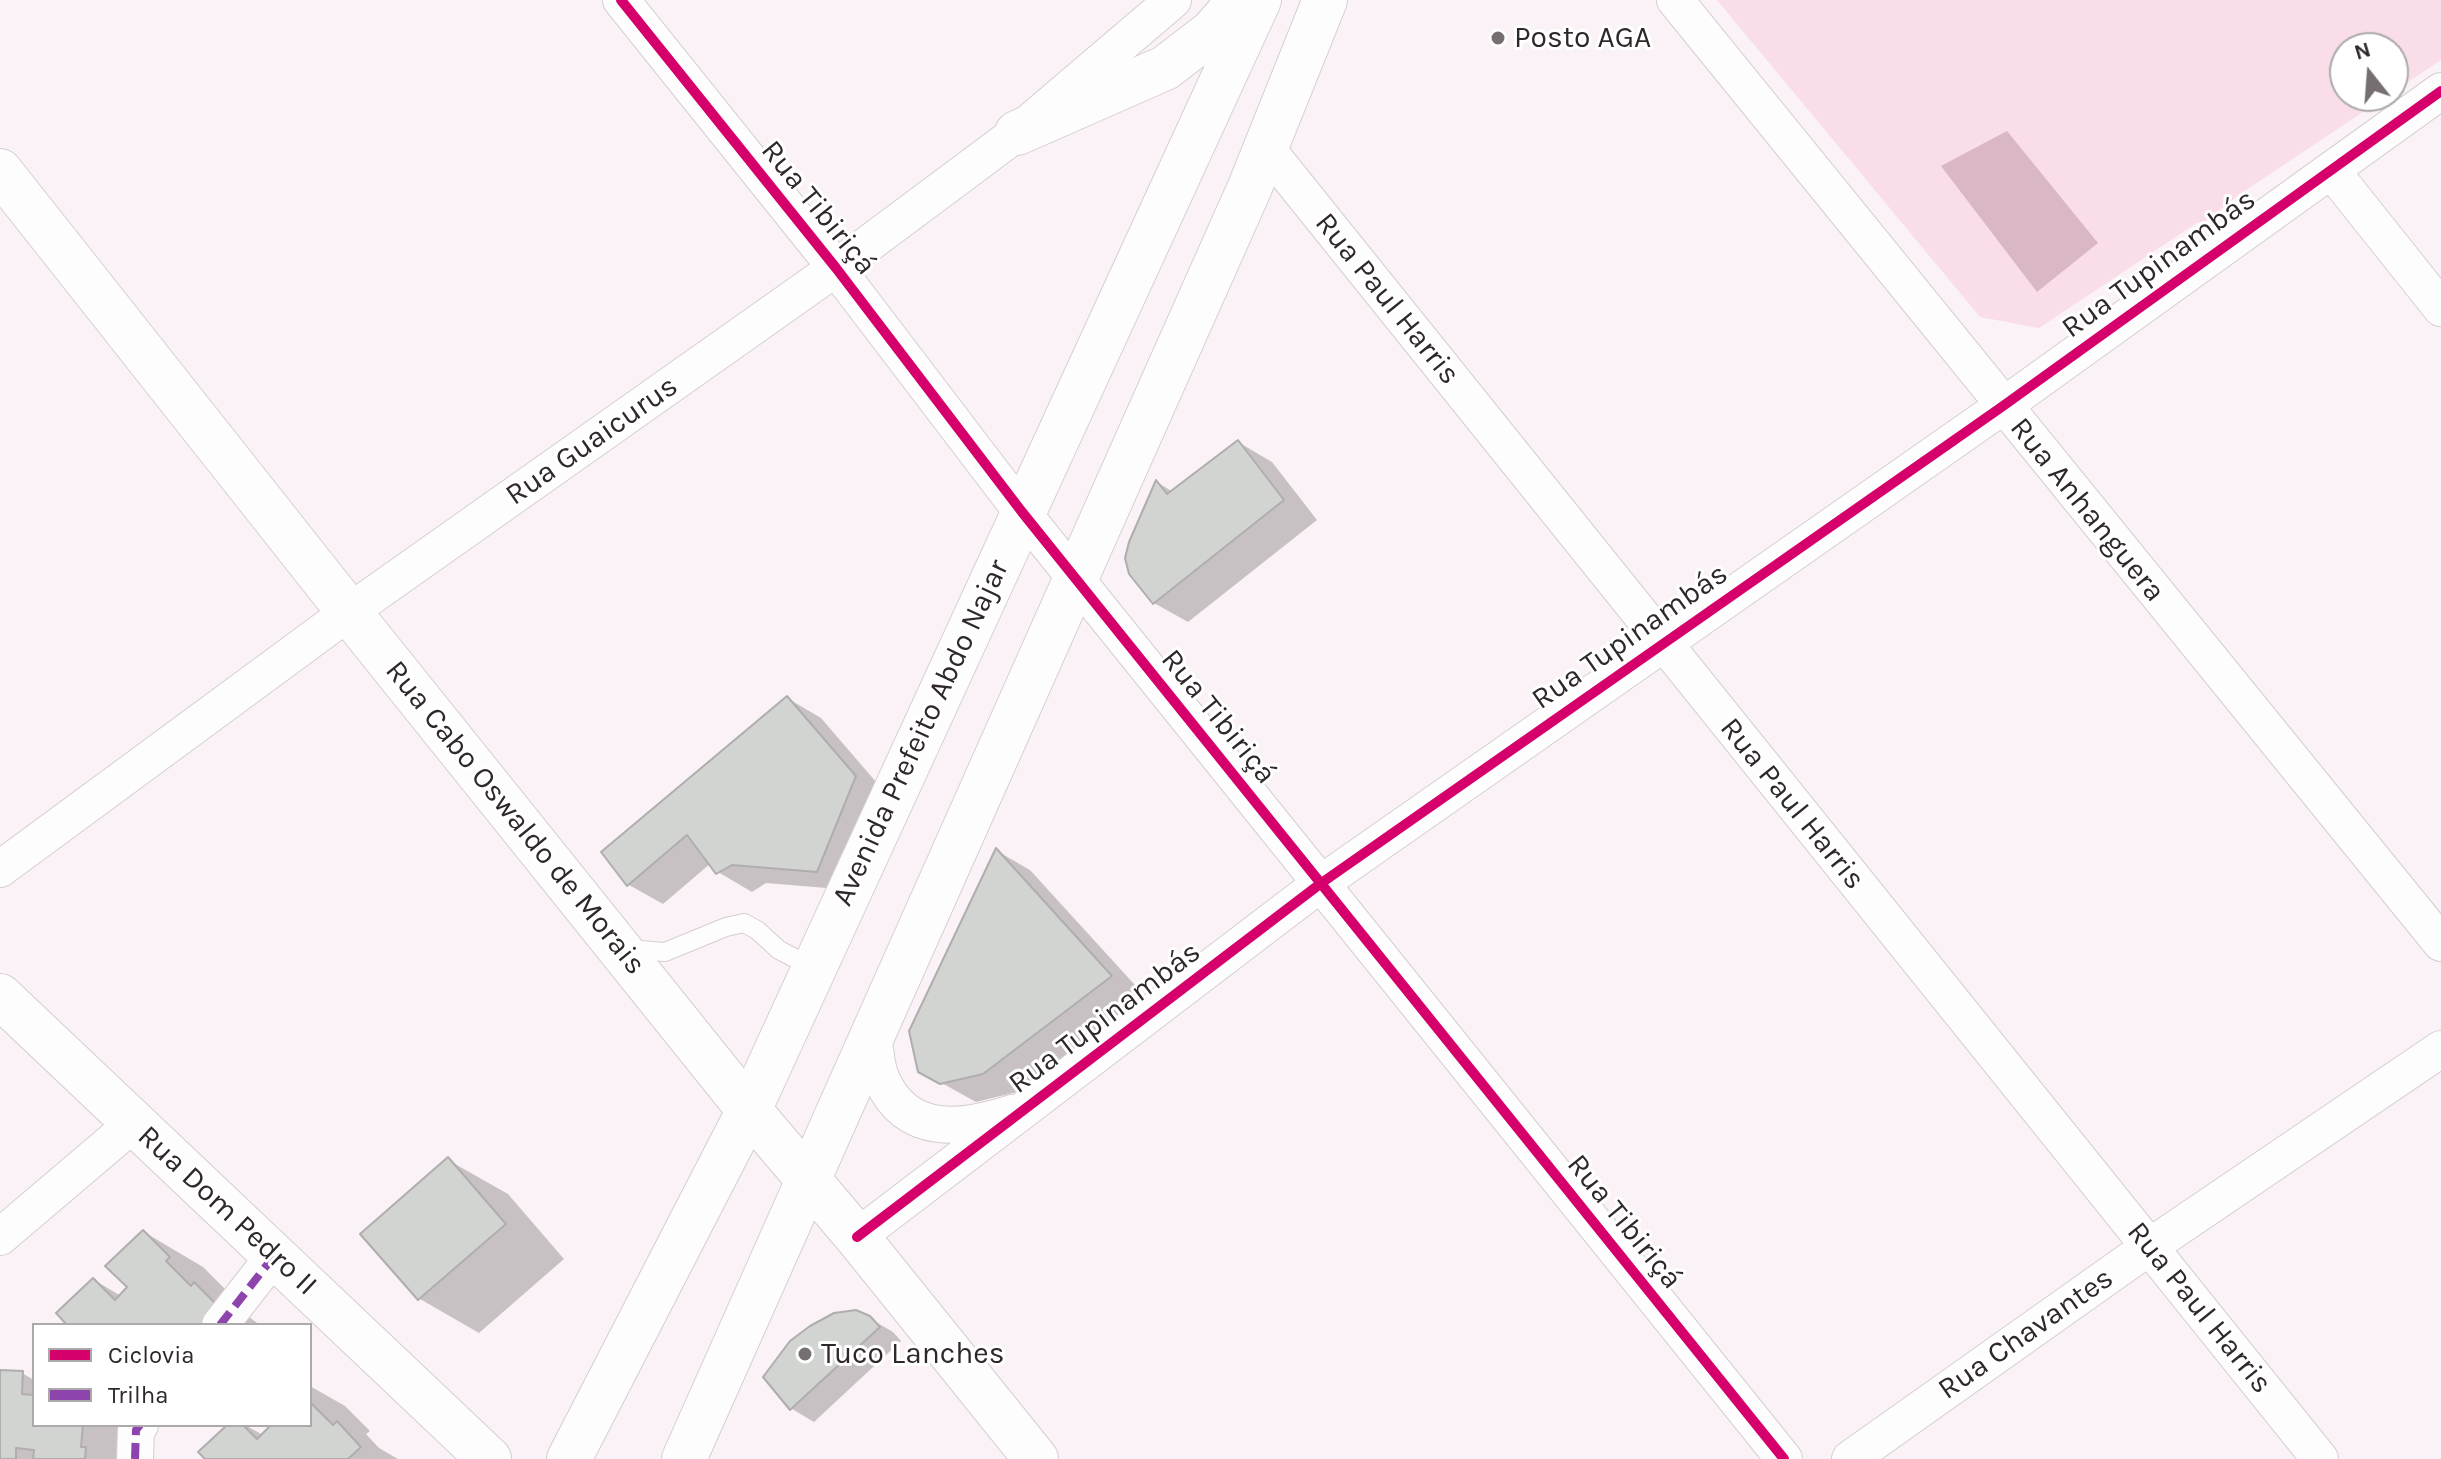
<!DOCTYPE html>
<meta charset="utf-8">
<style>
body{margin:0}
#map{position:relative;width:2441px;height:1459px;overflow:hidden;background:#faf2f6;font-family:Karla,sans-serif}
canvas{display:block}
.legend{position:absolute;left:32px;top:1323px;width:280px;height:104px;box-sizing:border-box;background:#fff;border:2px solid #aca9aa;margin:0;padding:10px 14px;list-style:none;font-size:24px;color:#2f282b}
.legend li{display:flex;align-items:center;gap:16px;height:40px}
.legend b{width:40px;border:2px solid #aca9aa}
.north{position:absolute;left:2329px;top:32px;width:80px;height:80px;box-sizing:border-box;background:#fff;border:2px solid #aca9aa;border-radius:50%;rotate:343deg;font-size:22px;font-weight:700;line-height:32px;text-align:center;color:#2f282b}
.north::after{content:'';display:block;margin:auto;width:28px;height:36px;background:#766f72;clip-path:polygon(50% 0,100% 100%,50% 72%,0 100%)}
</style>
<div id="map">
<canvas width="2441" height="1459"></canvas>
<ul class="legend">
<li><b style="height:10px;background:#d6006c"></b>Ciclovia</li>
<li><b style="height:10px;background:#8e44ad"></b>Trilha</li>
</ul>
<div class="north">N</div>
</div>
<script>
const context = document.querySelector('canvas').getContext('2d');
context.lineJoin = 'round';
function paint(path, color) { context.fillStyle = color; context.fill(path, 'evenodd'); }
function stroke(path, color, width, dash) { context.strokeStyle = color; context.lineWidth = width; context.lineCap = dash ? 'butt' : 'round'; context.setLineDash(dash || []); context.stroke(path); }
function label(font, color, halo, rows, align = 'center') {
  context.font = font + ' Karla,sans-serif'; context.lineWidth = 6; context.setLineDash([]); context.textBaseline = 'middle'; context.strokeStyle = halo; context.fillStyle = color; for (const [text, x, y, turn = 0] of rows) {
    context.save(); context.translate(x, y); context.rotate((+turn || 0) * Math.PI / 180); context.textAlign = isNaN(turn) ? turn : align; if (halo) context.strokeText(text, 0, 0); context.fillText(text, 0, 0); context.restore();
  }
}
const green = new Path2D(`
 M 1717,0 L 2441,0 L 2441,60 L 2393,92 L 2393,48 L 2345,48 L 2345,96 L 2387,96 L 2240,194 L 2201,225 L 2198,222 L 2039,328 L 1980,317 Z`);
const water = new Path2D(`
 M 2007,131 L 2098,243 L 2037,292 L 1941,166 Z`);
const shadow = new Path2D(`
 M 1238,442 L 1272,462 L 1317,520 L 1188,622 L 1154,603 L 1157,482 L 1173,492 Z
 M 787,698 L 821,718 L 889,797 L 851,890 L 766,883 L 752,892 L 718,872 L 711,863 L 663,904 L 629,885 L 603,852 Z
 M 997,851 L 1030,870 L 1145,996 L 1017,1092 L 976,1102 L 920,1071 Z
 M 448,1160 L 508,1194 L 564,1259 L 479,1333 L 420,1299 L 363,1234 Z
 M 144,1232 L 203,1267 L 228,1292 L 238,1309 L 260,1325 L 70,1325 L 94,1280 L 121,1296 L 130,1287 Z
 M 869,1318 L 893,1332 L 901,1341 L 814,1422 L 792,1409 L 766,1377 Z
 M 0,1372 L 22,1373 L 34,1380 L 34,1425 L 149,1425 L 142,1459 L 0,1459 Z
 M 310,1386 L 345,1406 L 370,1431 L 366,1434 L 379,1448 L 398,1459 L 209,1459 L 230,1425 L 245,1425 L 263,1435 L 271,1425 L 310,1425 Z`);
const building = new Path2D(`
 M 1238,440 L 1284,500 L 1153,604 L 1129,574 L 1125,558 L 1129,542 L 1156,480 L 1167,494 Z
 M 787,696 L 856,776 L 817,872 L 732,865 L 716,874 L 687,835 L 627,886 L 601,852 Z
 M 996,848 L 1112,976 L 983,1074 L 940,1084 L 918,1072 L 909,1031 Z
 M 448,1157 L 506,1224 L 418,1300 L 360,1234 Z
 M 143,1230 L 170,1257 L 166,1261 L 191,1286 L 194,1282 L 219,1307 L 200,1325 L 67,1325 L 56,1313 L 93,1278 L 115,1300 L 127,1287 L 105,1266 Z
 M 856,1310 L 870,1316 L 880,1327 L 790,1410 L 763,1377 L 790,1341 L 810,1326 L 834,1313 Z
 M 0,1370 L 23,1371 L 22,1394 L 34,1395 L 34,1425 L 83,1425 L 81,1447 L 86,1447 L 85,1459 L 33,1459 L 34,1450 L 16,1448 L 16,1459 L 0,1459 Z
 M 310,1402 L 333,1425 L 337,1421 L 361,1447 L 348,1459 L 205,1459 L 198,1452 L 227,1425 L 243,1425 L 257,1439 L 269,1427 L 268,1425 L 310,1425 Z`);
const service = new Path2D(`
 M 627,949 L 665,952 L 726,927 L 744,923 L 757,930 L 779,950 L 814,968`);
const minor = new Path2D(`
 M 621,0 L 836,268 L 1022,512 L 1784,1459
 M 1675,0 L 2441,943
 M 1266,148 L 2320,1459
 M 2331,170 L 2441,308
 M 0,869 L 349,612 L 836,268 L 1017,133 L 1173,0
 M 873,1037 C 876,1051 876,1068 882,1080 C 907,1137 963,1129 1012,1113
 M 0,1237 L 134,1123
 M 857,1237 L 1320,884 L 2003,406 L 2441,91
 M 220,1325 L 274,1256
 M 135,1459 L 136,1430 L 140,1425
 M 1850,1459 L 2149,1247 L 2441,1049`);
const tertiary = new Path2D(`
 M 0,171 L 349,612 L 749,1110`);
const secondary = new Path2D(`
 M 0,996 L 489,1459`);
const primary = new Path2D(`
 M 1017,133 L 1165,68 L 1212,32 L 1240,0
 M 749,1110 L 857,1237 L 1036,1459
 M 569,1459 L 749,1110 L 1259,0
 M 684,1459 L 1250,187 L 1325,0`);
const quiet = new Path2D(`
 M 220,1325 L 274,1256
 M 135,1459 L 136,1430 L 140,1425`);
const cycleway = new Path2D(`
 M 621,0 L 836,268 L 1022,512 L 1784,1459
 M 857,1237 L 1320,884 L 2003,406 L 2441,91`);
const markers = [
 [1498,38,8,"#766f72"],
 [805,1354,8,"#766f72"]
];
const poiNames = [
 ["Posto AGA",1514,38],
 ["Tuco Lanches",821,1354]
];
const streetNames = [
 ["Rua Tibiriçá",818,208,51],
 ["Rua Tupinambás",2159,264,-36],
 ["Rua Paul Harris",1387,299,51],
 ["Rua Guaicurus",592,441,-35],
 ["Rua Anhanguera",2087,510,51],
 ["Rua Tupinambás",1630,637,-35],
 ["Rua Tibiriçá",1218,717,51],
 ["Avenida Prefeito Abdo Najar",921,733,-65],
 ["Rua Paul Harris",1792,804,51],
 ["Rua Cabo Oswaldo de Morais",515,818,51],
 ["Rua Tupinambás",1105,1018,-37],
 ["Rua Dom Pedro II",227,1211,43],
 ["Rua Tibiriçá",1624,1222,51],
 ["Rua Paul Harris",2199,1308,51],
 ["Rua Chavantes",2026,1334,-35]
];
paint(green, '#f9dde8');
paint(water, '#dab7c5');
paint(shadow, '#0003');
paint(building, '#d1d4d0');
stroke(building, '#afadad', 2);
stroke(service, '#d5ced1', 20);
stroke(minor, '#d5ced1', 38);
stroke(tertiary, '#d5ced1', 46);
stroke(secondary, '#d5ced1', 46);
stroke(primary, '#d5ced1', 46);
stroke(service, '#fefdfe', 18);
stroke(minor, '#fefdfe', 36);
stroke(tertiary, '#fefdfe', 44);
stroke(secondary, '#fefdfe', 44);
stroke(primary, '#fefdfe', 44);
stroke(quiet, '#8e44ad', 8, [16, 8]);
stroke(cycleway, '#d6006c', 10);
for (const [x, y, r, color] of markers) { const dot = new Path2D(); dot.arc(x, y, r, 0, 2 * Math.PI); context.fillStyle = color; context.fill(dot); stroke(dot, '#fff', 3); }
label('30px', '#2f282b', '#fff', poiNames, 'left');
label('30px', '#2f282b', '#fff', streetNames);
</script>
